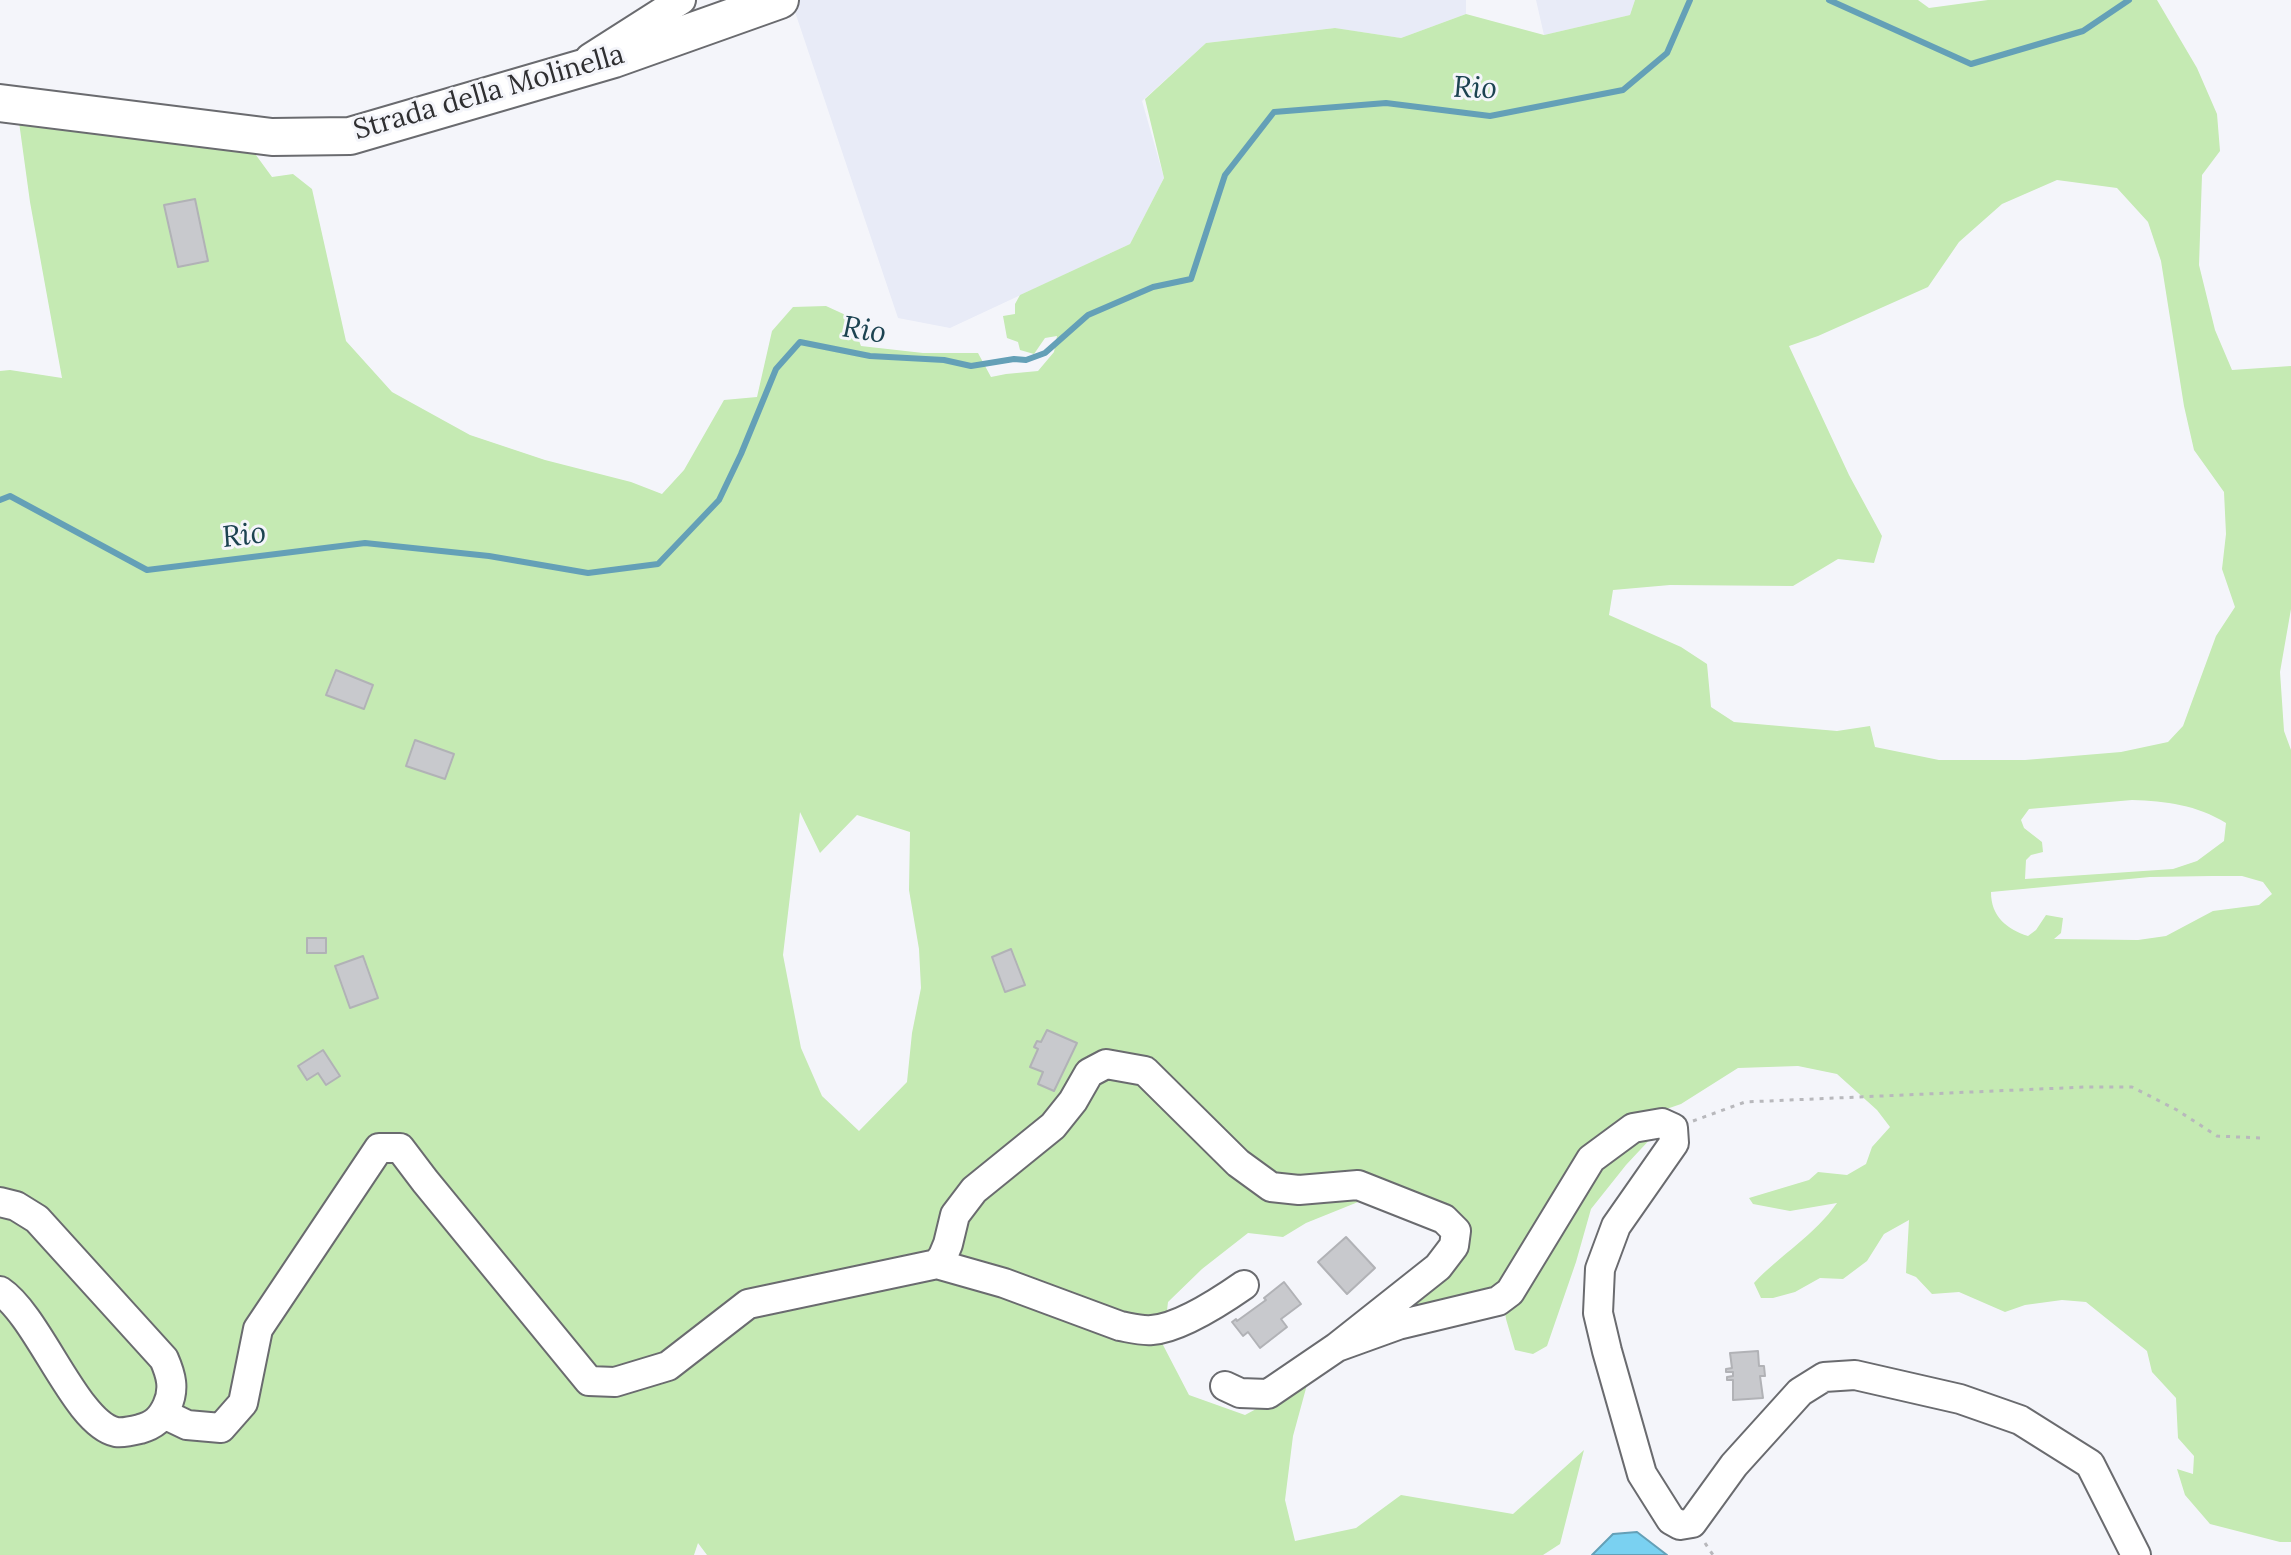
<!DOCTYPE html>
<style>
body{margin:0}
canvas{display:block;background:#f4f5fa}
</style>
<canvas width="2291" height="1555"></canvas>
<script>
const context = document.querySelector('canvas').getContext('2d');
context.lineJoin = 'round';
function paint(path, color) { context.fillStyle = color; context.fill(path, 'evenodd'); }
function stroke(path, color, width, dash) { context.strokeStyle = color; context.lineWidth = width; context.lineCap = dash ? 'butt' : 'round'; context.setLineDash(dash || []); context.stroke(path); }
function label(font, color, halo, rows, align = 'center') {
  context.font = font + ' Lora,serif'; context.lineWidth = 6; context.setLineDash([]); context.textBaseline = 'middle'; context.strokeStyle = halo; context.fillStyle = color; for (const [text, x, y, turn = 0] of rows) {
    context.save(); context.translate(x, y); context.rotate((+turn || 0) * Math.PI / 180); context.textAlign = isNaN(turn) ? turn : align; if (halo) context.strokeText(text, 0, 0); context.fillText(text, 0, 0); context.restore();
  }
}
const built = new Path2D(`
 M 791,0 L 1466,0 L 1466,14 L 1401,38 L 1334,28 L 1206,43 L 1142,101 L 1164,178 L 1130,244 L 950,328 L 898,318 Z
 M 1536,0 L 1635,0 L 1630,15 L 1544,35 Z`);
const green = new Path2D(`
 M 1635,0 L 1918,0 L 1929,8 L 1988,0 L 2157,0 L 2197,68 L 2217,114 L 2220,151 L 2202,175 L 2199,265 L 2215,330 L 2232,370 L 2291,366 L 2291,609 L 2280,672 L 2284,731 L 2291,750 L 2291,1542 L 2280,1542 L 2210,1524 L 2185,1495 L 2177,1469 L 2193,1474 L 2194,1456 L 2178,1438 L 2176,1398 L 2152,1372 L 2147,1351 L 2086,1302 L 2062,1300 L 2025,1305 L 2005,1312 L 1959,1292 L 1932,1294 L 1916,1277 L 1906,1273 L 1909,1220 L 1884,1234 L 1867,1261 L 1843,1279 L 1820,1278 L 1795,1292 L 1773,1298 L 1761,1298 L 1754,1283 C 1780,1255 1815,1235 1837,1203 L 1790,1211 L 1753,1204 L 1749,1198 L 1809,1180 L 1818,1172 L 1847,1175 L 1866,1164 L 1872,1147 L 1890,1127 L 1877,1110 L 1837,1074 L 1798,1066 L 1738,1068 L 1681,1104 L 1652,1114 L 1654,1135 L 1626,1165 L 1591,1209 L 1576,1262 L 1547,1346 L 1533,1354 L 1515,1350 L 1506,1319 L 1504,1306 L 1365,1330 L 1467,1248 L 1375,1177 L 1356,1173 L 1368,1198 L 1306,1223 L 1283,1237 L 1248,1233 L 1202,1269 L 1168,1302 L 1163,1345 L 1189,1395 L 1245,1415 L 1308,1381 L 1293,1436 L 1285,1500 L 1295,1541 L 1356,1528 L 1401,1495 L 1513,1514 L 1584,1450 L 1560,1544 L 1543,1555 L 707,1555 L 698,1543 L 694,1555 L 0,1555 L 0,371 L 10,370 L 62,378 L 30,202 L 19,122 L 253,151 L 272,177 L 293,174 L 312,189 L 346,341 L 392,392 L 470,435 L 545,460 L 631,482 L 662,494 L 684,470 L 724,400 L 757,397 L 772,331 L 793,307 L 826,306 L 850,317 L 861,346 L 923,353 L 978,353 L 991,377 L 1006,374 L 1038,371 L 1054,352 L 1057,336 L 1045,338 L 1034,354 L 1020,350 L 1018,342 L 1007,338 L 1003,316 L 1015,314 L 1015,304 L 1020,295 L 1130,244 L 1164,178 L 1145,99 L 1206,43 L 1335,28 L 1401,38 L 1466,14 L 1544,35 L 1630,15 ZM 2057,180 L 2117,188 L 2148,222 L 2161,261 L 2184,406 L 2194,450 L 2224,492 L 2226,534 L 2222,569 L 2235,607 L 2216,636 L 2183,726 L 2168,742 L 2121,752 L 2025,760 L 1939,760 L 1875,747 L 1870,726 L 1837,731 L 1734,722 L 1711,707 L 1707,664 L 1681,647 L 1609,615 L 1613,590 L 1670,585 L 1793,586 L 1838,559 L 1874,563 L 1882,536 L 1849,475 L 1789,346 L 1818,336 L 1928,287 L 1959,242 L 2002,204 ZM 2132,800 C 2166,801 2197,805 2226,823 L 2224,841 L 2197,861 L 2173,869 L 2025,879 L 2026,860 L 2031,855 L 2043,852 L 2042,842 L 2024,828 L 2021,820 L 2029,809 ZM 800,812 L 820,853 L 857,815 L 910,832 L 909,890 L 919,949 L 921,988 L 912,1033 L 907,1082 L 859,1131 L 822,1096 L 801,1048 L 783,955 ZM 2212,876 L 2242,876 L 2263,882 L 2272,894 L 2259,905 L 2213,911 L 2166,936 L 2138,940 L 2054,939 L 2061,933 L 2063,918 L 2046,915 L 2036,930 L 2028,936 C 2007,929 1991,917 1991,892 L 2150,877 Z`);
const water = new Path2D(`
 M 1637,1532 L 1667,1555 L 1592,1555 L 1613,1534 Z`);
const stream = new Path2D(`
 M 1829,0 L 1971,64 L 2083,31 L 2129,0
 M 0,500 L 10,496 L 147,570 L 365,543 L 489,556 L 588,573 L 658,564 L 719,500 L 741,454 L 776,369 L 800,342 L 870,356 L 944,360 L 971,366 L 1014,359 L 1026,360 L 1045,353 L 1088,315 L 1153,287 L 1191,279 L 1225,175 L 1274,112 L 1386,103 L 1490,116 L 1623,90 L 1667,53 L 1690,0`);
const building = new Path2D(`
 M 195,199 L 208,261 L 178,267 L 164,205 Z
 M 336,670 L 373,685 L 364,709 L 326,695 Z
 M 415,740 L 454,754 L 445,779 L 406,766 Z
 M 307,938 L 326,938 L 326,953 L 307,953 Z
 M 1011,949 L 1025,985 L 1005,992 L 992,957 Z
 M 363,956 L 378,998 L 350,1008 L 335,966 Z
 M 1047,1030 L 1077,1043 L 1054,1091 L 1038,1084 L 1043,1072 L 1030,1067 L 1038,1049 L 1034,1047 L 1037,1041 L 1041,1042 Z
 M 323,1050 L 340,1076 L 326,1085 L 318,1073 L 307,1080 L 298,1066 Z
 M 1346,1237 L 1375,1268 L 1347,1294 L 1318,1262 Z
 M 1284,1282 L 1301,1304 L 1281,1319 L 1287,1327 L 1260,1348 L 1248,1332 L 1243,1336 L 1232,1322 L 1236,1319 L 1237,1321 L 1266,1300 L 1264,1298 Z
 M 1758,1351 L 1759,1366 L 1764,1366 L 1765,1376 L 1760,1376 L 1763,1398 L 1733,1400 L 1733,1380 L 1727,1380 L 1727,1377 L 1733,1376 L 1733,1372 L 1726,1372 L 1726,1369 L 1732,1368 L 1730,1353 Z`);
const path = new Path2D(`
 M 1693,1121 L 1745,1102 L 2085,1087 L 2132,1087 L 2177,1110 L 2217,1136 L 2260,1138
 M 1705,1543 L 1713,1555`);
const minor = new Path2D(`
 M 590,58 L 681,0
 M 0,1202 L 16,1206 L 37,1219 L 164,1359 C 171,1375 175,1389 167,1406 C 161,1419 154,1425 140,1429 C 132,1431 124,1433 116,1432 C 76,1424 39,1317 0,1291
 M 937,1264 L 1004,1283 L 1120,1326 C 1131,1328 1141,1331 1152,1330 C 1180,1328 1221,1301 1244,1285
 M 1225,1386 L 1240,1393 L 1268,1394 L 1337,1347 L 1398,1325 L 1498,1301 L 1510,1292 L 1591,1159 L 1633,1128 L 1662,1123 L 1673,1128 L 1674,1143 L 1616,1226 L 1600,1269 L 1598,1313 L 1607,1351 L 1642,1474 L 1671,1520 L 1680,1525 L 1692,1523 L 1734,1465 L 1800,1392 L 1824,1377 L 1855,1375 L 1960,1399 L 2020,1420 L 2090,1464 L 2136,1555
 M 164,1414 L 187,1425 L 221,1428 L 243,1403 L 258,1329 L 379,1148 L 400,1148 L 425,1181 L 589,1381 L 615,1382 L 668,1366 L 748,1304 L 937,1264 L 943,1256 L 948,1244 L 955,1215 L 974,1190 L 1053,1126 L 1073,1101 L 1089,1073 L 1106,1064 L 1145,1071 L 1238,1163 L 1271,1187 L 1299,1190 L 1358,1185 L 1444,1219 L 1456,1231 L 1454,1246 L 1438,1267 L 1337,1347`);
const major = new Path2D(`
 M 0,103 L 272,137 L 350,136 L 614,59 L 780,0`);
const streetNames = [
 ["Strada della Molinella",489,93,-16]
];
const waterNames = [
 ["Rio",1475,89,2],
 ["Rio",864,331,9],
 ["Rio",244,536,-7]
];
paint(built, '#e8ebf7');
paint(green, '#c5eab3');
paint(water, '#7ad1f1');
stroke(water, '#64a0b7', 2);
stroke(stream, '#64a0b7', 6);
paint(building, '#c8c9cd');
stroke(building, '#b1b2b6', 2);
stroke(minor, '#6a6b6f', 32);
stroke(major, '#6a6b6f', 40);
stroke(path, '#b8b8bc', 3, [4, 6]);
stroke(minor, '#fff', 28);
stroke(major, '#fff', 36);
label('28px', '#2f2f31', '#f4f5fa', streetNames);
label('italic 30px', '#1c4351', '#f4f5fa', waterNames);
</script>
